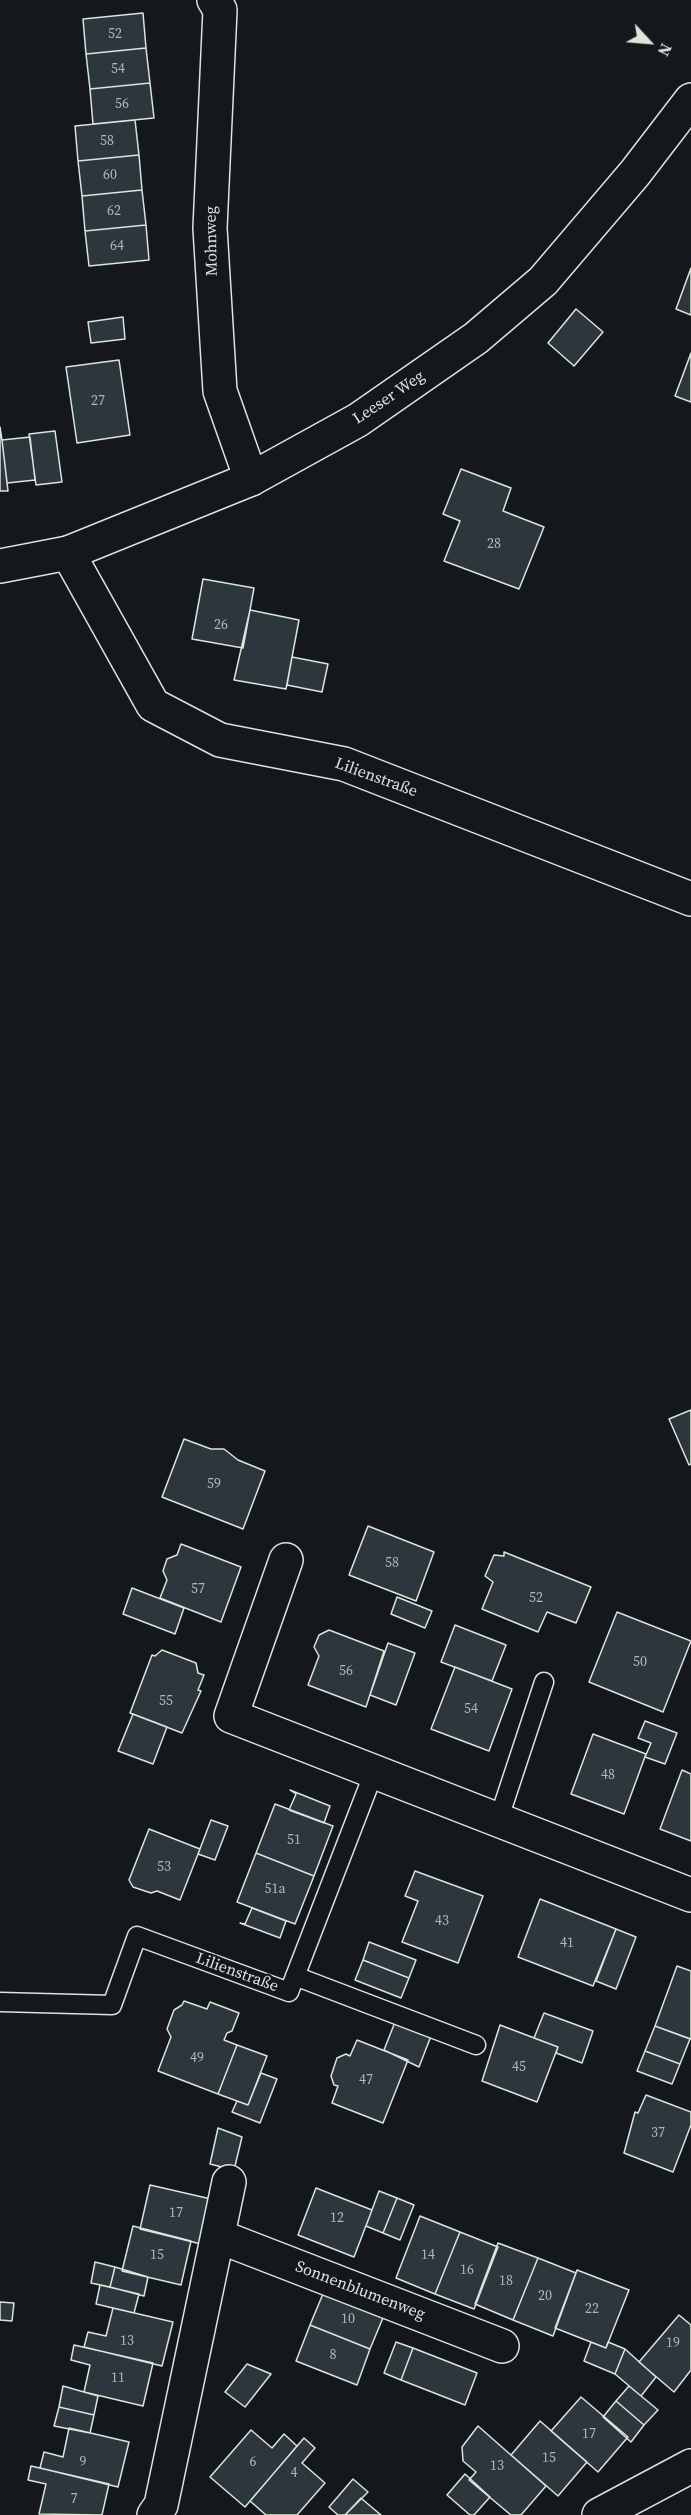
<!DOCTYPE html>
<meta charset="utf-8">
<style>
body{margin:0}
#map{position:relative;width:691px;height:2515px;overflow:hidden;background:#14181c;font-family:"Source Serif 4",serif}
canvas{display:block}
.north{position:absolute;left:619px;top:12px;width:60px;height:60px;-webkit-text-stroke:4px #14181c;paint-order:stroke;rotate:116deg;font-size:16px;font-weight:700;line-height:24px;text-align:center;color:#d8e6dc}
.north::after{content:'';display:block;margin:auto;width:21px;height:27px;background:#d8e6dc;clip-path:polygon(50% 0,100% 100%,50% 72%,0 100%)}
</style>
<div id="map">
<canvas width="691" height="2515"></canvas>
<div class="north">N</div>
</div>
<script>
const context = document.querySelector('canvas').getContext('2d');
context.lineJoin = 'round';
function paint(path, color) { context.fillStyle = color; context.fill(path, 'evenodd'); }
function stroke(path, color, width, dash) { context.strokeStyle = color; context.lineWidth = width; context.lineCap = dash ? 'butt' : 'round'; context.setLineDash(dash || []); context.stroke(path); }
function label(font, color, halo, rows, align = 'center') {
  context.font = font + ' "Source Serif 4",serif'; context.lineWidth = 4.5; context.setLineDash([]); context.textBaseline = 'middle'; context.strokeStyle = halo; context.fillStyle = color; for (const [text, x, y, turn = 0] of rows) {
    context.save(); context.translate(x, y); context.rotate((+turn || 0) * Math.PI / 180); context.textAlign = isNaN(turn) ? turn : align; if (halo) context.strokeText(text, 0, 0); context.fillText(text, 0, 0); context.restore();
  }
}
const building = new Path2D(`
 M 143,13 L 146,48 L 86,54 L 83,19 Z
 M 146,48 L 150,83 L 90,89 L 86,54 Z
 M 150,83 L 154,118 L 93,124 L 90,89 Z
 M 135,120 L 139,155 L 78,161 L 75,126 Z
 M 139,155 L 142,190 L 82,196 L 78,161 Z
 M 142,190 L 146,225 L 85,231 L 82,196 Z
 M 146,225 L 149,260 L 89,266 L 85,231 Z
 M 691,268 L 691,315 L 676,309 Z
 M 576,309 L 603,332 L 574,366 L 548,343 Z
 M 123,317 L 125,339 L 91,343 L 88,322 Z
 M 691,353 L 691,402 L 675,396 Z
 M 119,360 L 130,435 L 77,443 L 66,367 Z
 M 0,427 L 2,440 L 8,491 L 0,491 Z
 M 55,431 L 62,482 L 36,485 L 29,434 Z
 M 30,437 L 35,480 L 7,483 L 2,440 Z
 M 461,469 L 511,488 L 503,511 L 544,527 L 519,589 L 444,561 L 460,521 L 443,514 Z
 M 203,579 L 254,588 L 243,648 L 192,639 Z
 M 250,610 L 299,620 L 286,689 L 234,680 Z
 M 292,657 L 328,664 L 322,692 L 287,685 Z
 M 691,1410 L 691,1464 L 689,1465 L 669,1419 Z
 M 184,1439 L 211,1449 L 224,1449 L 238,1460 L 265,1471 L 243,1529 L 162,1497 Z
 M 368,1526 L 434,1552 L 416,1601 L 349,1575 Z
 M 181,1544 L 241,1567 L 221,1622 L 160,1598 L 167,1580 L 163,1571 L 167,1559 L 177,1555 Z
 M 504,1552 L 591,1587 L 576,1623 L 547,1612 L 538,1632 L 482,1609 L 493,1582 L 485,1576 L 494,1555 L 504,1556 Z
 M 132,1588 L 184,1608 L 175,1634 L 123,1614 Z
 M 397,1597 L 432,1611 L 425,1628 L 391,1614 Z
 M 617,1612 L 691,1641 L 663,1712 L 589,1682 Z
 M 455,1625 L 506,1645 L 492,1681 L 441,1662 Z
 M 329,1630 L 384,1651 L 366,1707 L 308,1685 L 319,1656 L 314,1647 L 319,1635 Z
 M 388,1643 L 415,1653 L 396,1705 L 370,1695 Z
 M 162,1650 L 196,1663 L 198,1673 L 204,1675 L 198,1690 L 201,1691 L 182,1733 L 130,1713 L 152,1655 L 155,1656 Z
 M 455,1667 L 512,1689 L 489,1751 L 431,1729 Z
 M 133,1714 L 167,1727 L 153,1764 L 118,1751 Z
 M 645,1721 L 677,1733 L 665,1764 L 645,1757 L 651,1743 L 638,1738 Z
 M 593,1734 L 646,1754 L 624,1814 L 571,1794 Z
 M 682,1770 L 691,1774 L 691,1841 L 660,1829 Z
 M 290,1790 L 330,1806 L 324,1823 L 289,1810 L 296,1794 Z
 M 275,1804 L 333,1826 L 314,1876 L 256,1853 Z
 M 211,1820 L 228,1826 L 215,1860 L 198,1854 Z
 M 149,1829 L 200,1849 L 180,1900 L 157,1891 L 151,1893 L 133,1887 L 129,1880 Z
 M 256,1853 L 314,1876 L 295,1924 L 237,1902 Z
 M 415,1871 L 483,1896 L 458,1963 L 402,1942 L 418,1901 L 405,1896 Z
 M 540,1899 L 616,1929 L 593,1986 L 518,1957 Z
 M 252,1908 L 286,1921 L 280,1938 L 240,1923 L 245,1924 Z
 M 616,1929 L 636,1937 L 616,1989 L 596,1981 Z
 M 369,1942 L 416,1960 L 409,1978 L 363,1960 Z
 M 363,1960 L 409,1978 L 401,1998 L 355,1980 Z
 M 677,1966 L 691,1971 L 691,2039 L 655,2026 Z
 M 184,2001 L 207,2009 L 210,2002 L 239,2013 L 232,2031 L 227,2033 L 224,2040 L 237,2045 L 218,2094 L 158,2071 L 171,2037 L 167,2029 L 174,2010 L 182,2005 Z
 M 544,2013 L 593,2031 L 582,2063 L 556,2053 L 558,2047 L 534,2038 Z
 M 395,2022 L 431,2036 L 419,2067 L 384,2050 Z
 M 500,2025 L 558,2047 L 537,2102 L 482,2081 Z
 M 655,2026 L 690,2039 L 680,2064 L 645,2051 Z
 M 357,2040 L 408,2060 L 383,2123 L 332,2103 L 338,2086 L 334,2085 L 331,2076 L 337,2058 L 346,2054 L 350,2056 Z
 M 237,2045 L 267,2056 L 248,2105 L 218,2094 Z
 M 645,2051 L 680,2064 L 672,2084 L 637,2071 Z
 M 261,2073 L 277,2079 L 260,2123 L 232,2112 L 237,2101 L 248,2105 Z
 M 646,2095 L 691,2112 L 691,2125 L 673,2172 L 624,2153 L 635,2112 L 638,2113 Z
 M 218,2128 L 242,2137 L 234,2170 L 210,2164 Z
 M 150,2185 L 211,2199 L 201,2244 L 140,2229 Z
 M 316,2188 L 372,2210 L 354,2257 L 298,2235 Z
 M 379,2191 L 397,2198 L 383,2233 L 366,2226 Z
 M 397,2198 L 414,2205 L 400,2240 L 383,2233 Z
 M 420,2216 L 460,2232 L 435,2294 L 396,2278 Z
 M 133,2226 L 191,2241 L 181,2285 L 122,2271 Z
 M 460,2232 L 498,2247 L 474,2309 L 435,2294 Z
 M 498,2243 L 538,2258 L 513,2320 L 475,2304 Z
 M 538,2258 L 576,2273 L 553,2336 L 513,2320 Z
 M 95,2262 L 115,2267 L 110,2287 L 91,2283 Z
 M 115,2267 L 148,2277 L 144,2296 L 110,2287 Z
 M 577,2270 L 629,2290 L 606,2348 L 555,2328 Z
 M 100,2285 L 139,2294 L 134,2313 L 96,2304 Z
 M 325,2289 L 385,2313 L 370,2349 L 310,2325 Z
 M 0,2302 L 14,2303 L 12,2321 L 0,2320 Z
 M 113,2308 L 173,2322 L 162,2366 L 84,2347 L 88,2332 L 106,2336 Z
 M 679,2315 L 691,2325 L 691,2370 L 674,2392 L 639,2362 Z
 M 310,2325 L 370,2349 L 357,2385 L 296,2361 Z
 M 396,2342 L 413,2348 L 401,2380 L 384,2373 Z
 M 591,2342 L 606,2348 L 608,2342 L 625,2349 L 615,2374 L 584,2361 Z
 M 74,2345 L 153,2363 L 143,2406 L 84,2392 L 90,2365 L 71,2360 Z
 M 413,2348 L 477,2373 L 465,2405 L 401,2380 Z
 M 625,2349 L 656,2377 L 641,2396 L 615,2374 Z
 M 247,2364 L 271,2374 L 245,2407 L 225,2392 Z
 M 63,2386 L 98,2396 L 94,2415 L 59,2407 Z
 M 629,2386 L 658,2410 L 644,2425 L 616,2401 Z
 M 581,2397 L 628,2437 L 598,2472 L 551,2431 Z
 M 616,2401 L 644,2425 L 631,2442 L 603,2417 Z
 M 59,2407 L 94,2415 L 90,2433 L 54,2426 Z
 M 540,2421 L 587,2462 L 558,2496 L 511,2455 Z
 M 478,2426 L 546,2486 L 521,2515 L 511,2515 L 469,2480 L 476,2472 L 463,2461 L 462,2447 Z
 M 69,2428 L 129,2442 L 118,2487 L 40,2468 L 44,2452 L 63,2457 Z
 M 251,2430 L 272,2448 L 284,2434 L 297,2446 L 245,2507 L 210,2477 Z
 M 304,2438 L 315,2448 L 302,2463 L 325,2483 L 297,2515 L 266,2515 L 250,2501 Z
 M 31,2466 L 109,2484 L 102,2515 L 39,2514 L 46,2484 L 28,2480 Z
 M 465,2474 L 490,2497 L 474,2515 L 470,2515 L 447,2495 Z
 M 353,2479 L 368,2492 L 345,2515 L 338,2515 L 329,2507 Z
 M 361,2498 L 362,2499 L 381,2515 L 345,2515 Z`);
const lane = new Path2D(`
 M 498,1821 L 544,1682
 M 295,1976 L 476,2045
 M 0,2002 L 112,2005 L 137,1936 L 289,1992 L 374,1772`);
const street = new Path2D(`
 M 214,0 L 220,10 L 210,228 L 220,391 L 251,479
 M 68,553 L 153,705 L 220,740 L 344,764 L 691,899
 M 286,1560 L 231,1716 L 691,1895
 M 218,2236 L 502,2346
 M 154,2515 L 161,2505 L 229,2182
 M 599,2515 L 691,2466`);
const secondary = new Path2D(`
 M 0,566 L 68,553 L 251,479 L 358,420 L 476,338 L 543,281 L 635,173 L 691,100`);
const numberNames = [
 ["52",115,34],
 ["54",118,69],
 ["56",122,104],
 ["58",107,141],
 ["60",110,175],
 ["62",114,211],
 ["64",117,246],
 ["27",98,401],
 ["28",494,544],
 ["26",221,625],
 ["59",214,1484],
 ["58",392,1563],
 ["57",198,1589],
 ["52",536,1598],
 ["50",640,1662],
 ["56",346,1671],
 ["55",166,1701],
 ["54",471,1709],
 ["48",608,1775],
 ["51",294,1840],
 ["53",164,1867],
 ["51a",275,1889],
 ["43",442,1921],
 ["41",567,1943],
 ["49",197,2058],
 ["45",519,2067],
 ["47",366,2080],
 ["37",658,2133],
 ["17",176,2213],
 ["12",337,2218],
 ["15",157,2255],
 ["14",428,2255],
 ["16",467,2270],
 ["18",506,2281],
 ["20",545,2296],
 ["22",592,2309],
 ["10",348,2319],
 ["13",127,2341],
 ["19",673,2343],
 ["8",333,2355],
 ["11",118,2378],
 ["17",589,2434],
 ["15",549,2458],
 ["9",83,2462],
 ["6",253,2462],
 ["13",497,2466],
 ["4",294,2473],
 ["7",74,2499]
];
const streetNames = [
 ["Mohnweg",212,241,-91],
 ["Leeser Weg",389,398,-34],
 ["Lilienstraße",376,778,20],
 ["Lilienstraße",237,1973,20],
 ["Sonnenblumenweg",360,2291,21]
];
paint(building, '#2c363c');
stroke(building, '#d8e6dc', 1.5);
stroke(lane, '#d8e6dc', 21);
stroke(street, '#d8e6dc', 36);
stroke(secondary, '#d8e6dc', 36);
stroke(lane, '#14181c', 18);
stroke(street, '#14181c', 33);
stroke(secondary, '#14181c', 33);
label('14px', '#adbab4', null, numberNames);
label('16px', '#d8e6dc', '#14181c', streetNames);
</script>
